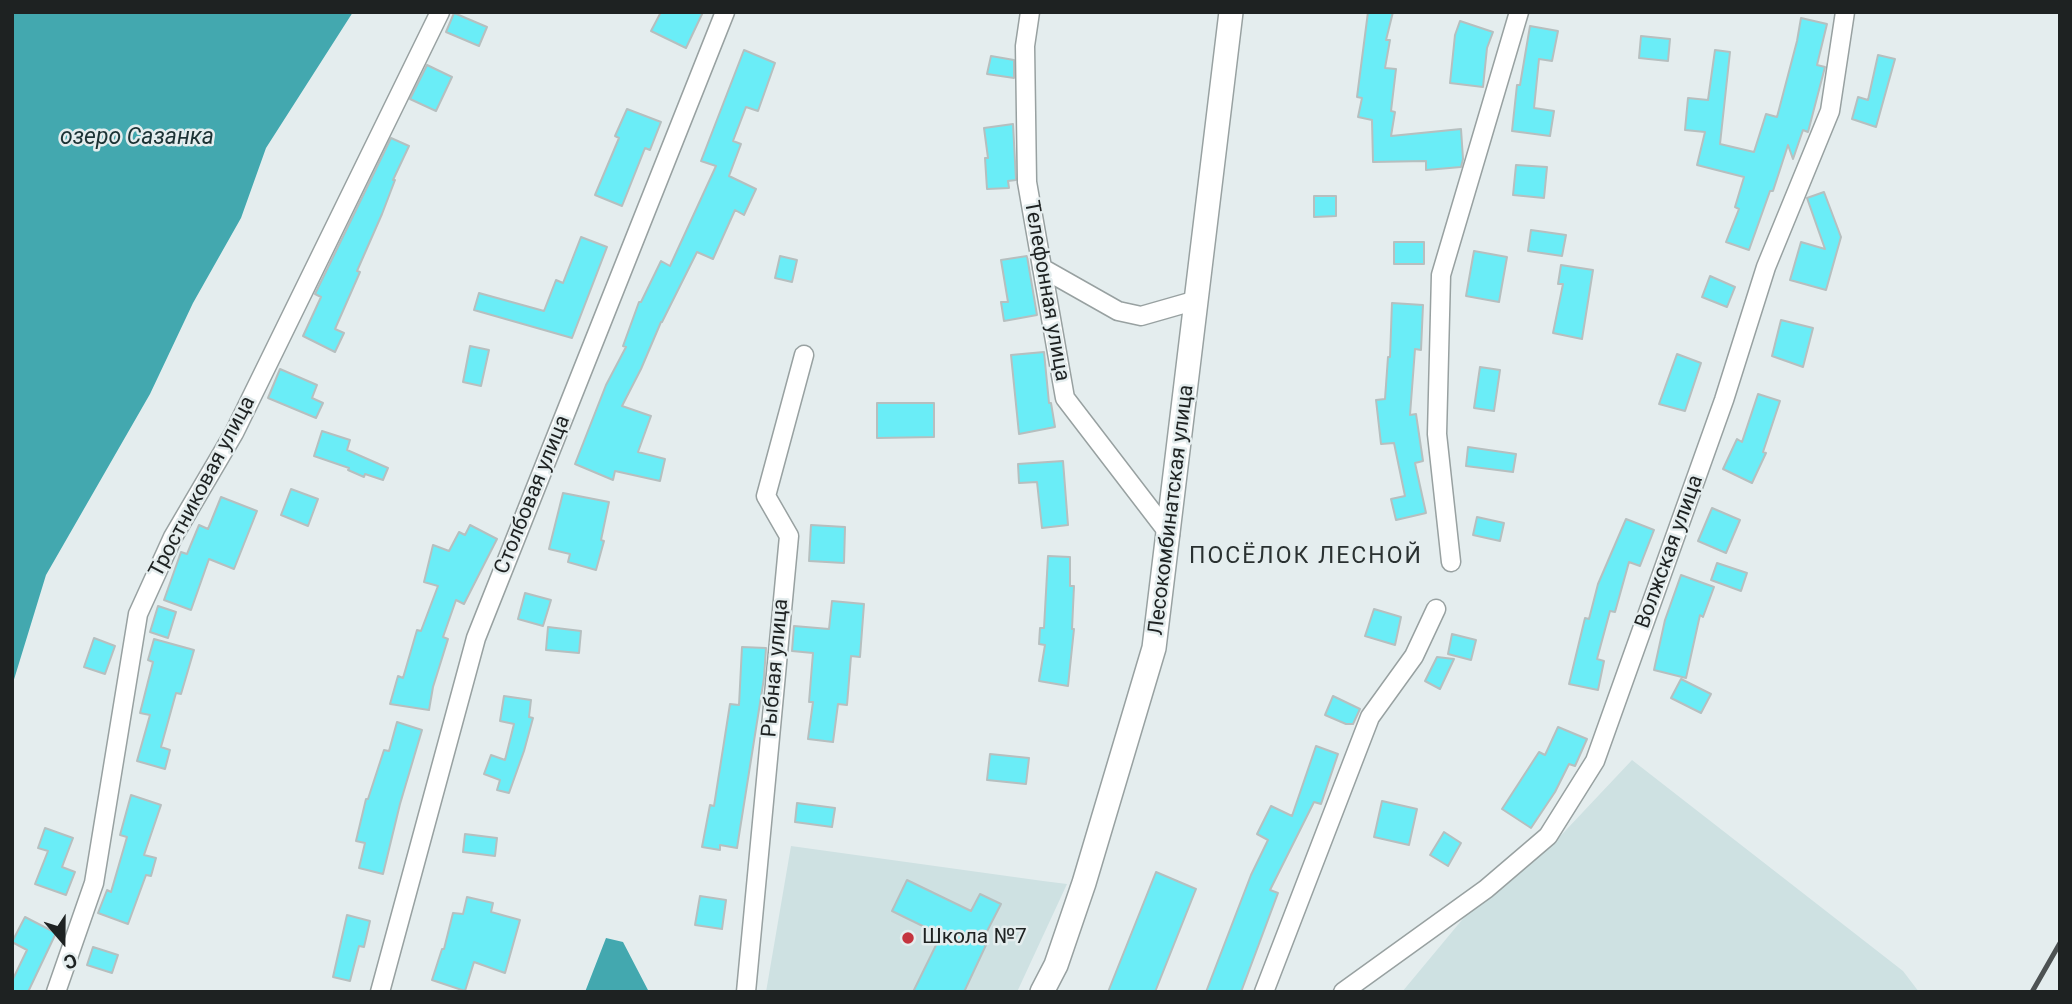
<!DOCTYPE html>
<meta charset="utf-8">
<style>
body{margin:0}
#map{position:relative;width:2072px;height:1004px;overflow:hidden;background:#e4edee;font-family:Roboto,sans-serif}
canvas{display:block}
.frame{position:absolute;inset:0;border:14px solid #1e2222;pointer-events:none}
.north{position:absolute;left:28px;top:906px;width:70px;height:70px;-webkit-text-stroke:5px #e4edee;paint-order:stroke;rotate:160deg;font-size:19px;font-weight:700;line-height:28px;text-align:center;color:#1e2222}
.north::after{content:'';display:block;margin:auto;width:24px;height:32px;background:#1e2222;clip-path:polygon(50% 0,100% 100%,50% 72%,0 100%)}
</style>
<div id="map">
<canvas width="2072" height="1004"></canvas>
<div class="frame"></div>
<div class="north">С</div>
</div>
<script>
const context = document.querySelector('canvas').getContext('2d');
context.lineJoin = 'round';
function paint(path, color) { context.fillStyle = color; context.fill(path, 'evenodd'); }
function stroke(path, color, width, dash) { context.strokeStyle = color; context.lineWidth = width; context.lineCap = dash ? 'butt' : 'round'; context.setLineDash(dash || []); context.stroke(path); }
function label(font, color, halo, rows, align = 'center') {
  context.font = font + ' Roboto,sans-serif'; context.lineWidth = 5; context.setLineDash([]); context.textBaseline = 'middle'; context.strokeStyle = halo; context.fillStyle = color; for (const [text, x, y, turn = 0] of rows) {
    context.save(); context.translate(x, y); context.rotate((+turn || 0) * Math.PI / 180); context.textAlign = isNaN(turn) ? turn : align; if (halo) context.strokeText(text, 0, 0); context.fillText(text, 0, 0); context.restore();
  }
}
const built = new Path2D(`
 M 1632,760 L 1903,971 L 1919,992 L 1402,992 L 1476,903 L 1550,847 Z
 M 791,846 L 1043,881 L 1067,884 L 1017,992 L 766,992 Z`);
const water = new Path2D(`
 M 12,12 L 353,12 L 266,148 L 241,218 L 193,303 L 150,394 L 46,575 L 12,686 Z
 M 606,938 L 623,942 L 649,992 L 585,992 Z`);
const building = new Path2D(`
 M 661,12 L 703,12 L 686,48 L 651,31 Z
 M 1368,12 L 1393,12 L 1386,40 L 1390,40 L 1385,68 L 1396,69 L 1391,111 L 1395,112 L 1391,136 L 1461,129 L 1463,159 L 1461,167 L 1426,170 L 1426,161 L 1373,162 L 1372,120 L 1358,117 L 1362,98 L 1357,97 Z
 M 454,13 L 487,27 L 479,46 L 446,32 Z
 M 1801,18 L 1827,24 L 1817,65 L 1825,67 L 1808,132 L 1803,130 L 1793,159 L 1788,145 L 1773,191 L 1770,191 L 1749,250 L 1726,242 L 1739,209 L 1735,207 L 1744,177 L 1697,165 L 1705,132 L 1685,130 L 1688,98 L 1708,100 L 1715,50 L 1730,52 L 1720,144 L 1754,152 L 1766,114 L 1777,117 L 1797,41 Z
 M 1460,21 L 1493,32 L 1487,48 L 1483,87 L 1450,83 L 1455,35 Z
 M 1530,26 L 1558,31 L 1552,61 L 1539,59 L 1534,108 L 1554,111 L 1550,136 L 1512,131 L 1517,85 L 1520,85 Z
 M 1641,36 L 1670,39 L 1668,61 L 1639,58 Z
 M 744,50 L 775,63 L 758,111 L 746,107 L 733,141 L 741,144 L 729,176 L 756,189 L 744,215 L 735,210 L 713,259 L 697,252 L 662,322 L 661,322 L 641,369 L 622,406 L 651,416 L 638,452 L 665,459 L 660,481 L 615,471 L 613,480 L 575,464 L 606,385 L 626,347 L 623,346 L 639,302 L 641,302 L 661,261 L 670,266 L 716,166 L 701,161 Z
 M 1878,55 L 1895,59 L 1876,127 L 1852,119 L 1858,97 L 1868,100 Z
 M 991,56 L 1014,60 L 1014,78 L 987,74 Z
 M 427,65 L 452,77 L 436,111 L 410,99 Z
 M 627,109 L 661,122 L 650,150 L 645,148 L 622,206 L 595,195 L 619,138 L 615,136 Z
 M 1013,124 L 1016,180 L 1008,181 L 1009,188 L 987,189 L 985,158 L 988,158 L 984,128 Z
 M 391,138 L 409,146 L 393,180 L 395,180 L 382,214 L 357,271 L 360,272 L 335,329 L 344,333 L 335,352 L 303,336 L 321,297 L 315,294 Z
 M 1516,165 L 1547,167 L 1544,198 L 1513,195 Z
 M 1824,192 L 1841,237 L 1826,290 L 1790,280 L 1801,242 L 1825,249 L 1807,198 Z
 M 1314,196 L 1336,196 L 1336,216 L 1314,217 Z
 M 1531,230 L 1566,235 L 1562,256 L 1528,251 Z
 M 581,237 L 607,247 L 572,338 L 474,310 L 479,293 L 544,311 L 556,280 L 563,283 Z
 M 1394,242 L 1424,242 L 1424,264 L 1394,264 Z
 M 1474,251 L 1507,257 L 1499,302 L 1466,296 Z
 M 780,256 L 797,260 L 792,282 L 775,278 Z
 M 1027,256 L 1037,315 L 1004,321 L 1001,302 L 1008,302 L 1001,260 Z
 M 1561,265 L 1593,270 L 1582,339 L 1553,333 L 1563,284 L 1558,284 Z
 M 1710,276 L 1735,287 L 1727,307 L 1702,297 Z
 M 1392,303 L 1423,305 L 1421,350 L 1415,349 L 1410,415 L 1416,414 L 1423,461 L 1415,463 L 1426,513 L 1396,520 L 1391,499 L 1405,496 L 1394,443 L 1381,444 L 1376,400 L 1385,399 L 1388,357 L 1390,357 Z
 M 1781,320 L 1813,328 L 1803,367 L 1772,356 Z
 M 470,346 L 489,350 L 481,386 L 463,382 Z
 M 1044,352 L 1049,403 L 1051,403 L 1055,427 L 1019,434 L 1011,355 Z
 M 1677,354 L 1701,363 L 1685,411 L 1659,404 Z
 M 1480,367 L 1500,370 L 1494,411 L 1474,408 Z
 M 280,369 L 317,385 L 312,398 L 323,403 L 316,418 L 268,398 Z
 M 1758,394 L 1780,401 L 1763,452 L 1766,453 L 1752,483 L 1723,469 L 1737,439 L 1742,442 Z
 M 877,403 L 934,403 L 934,437 L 877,438 Z
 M 322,431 L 350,440 L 347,450 L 388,468 L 383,480 L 365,474 L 364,477 L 348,470 L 349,468 L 314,456 Z
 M 1468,447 L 1516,454 L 1513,472 L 1466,466 Z
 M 1063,461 L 1068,525 L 1042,528 L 1037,482 L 1019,483 L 1018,464 Z
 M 291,489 L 318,499 L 308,526 L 281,515 Z
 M 563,493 L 609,502 L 601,540 L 604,541 L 596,570 L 568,562 L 570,554 L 549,549 Z
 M 221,497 L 257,511 L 234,569 L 209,559 L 191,610 L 164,600 L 181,552 L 187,554 L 199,525 L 208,529 Z
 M 1712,508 L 1740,520 L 1726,553 L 1698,541 Z
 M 1477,517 L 1504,523 L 1500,541 L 1473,535 Z
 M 1626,519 L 1654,530 L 1640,566 L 1629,562 L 1615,612 L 1610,611 L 1597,659 L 1604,661 L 1598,690 L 1569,684 L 1585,618 L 1589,619 L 1598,584 Z
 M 470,525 L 497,539 L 464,604 L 456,600 L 443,637 L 448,639 L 433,687 L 429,710 L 390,704 L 398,676 L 403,678 L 417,630 L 421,631 L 438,586 L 424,582 L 433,545 L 449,551 L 459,532 L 465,535 Z
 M 811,525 L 845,527 L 844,563 L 809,561 Z
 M 1048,556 L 1070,557 L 1070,586 L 1074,586 L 1072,629 L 1074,629 L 1068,686 L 1039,681 L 1045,645 L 1039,644 L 1040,628 L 1044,628 Z
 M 1717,563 L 1747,573 L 1741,591 L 1711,580 Z
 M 1681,575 L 1714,587 L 1703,617 L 1700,615 L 1686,678 L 1654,670 L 1665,620 Z
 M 525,593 L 551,600 L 543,626 L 518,619 Z
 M 832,601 L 864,604 L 860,657 L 851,656 L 847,705 L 838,704 L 833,742 L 808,739 L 813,702 L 809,702 L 813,653 L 792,651 L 794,626 L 829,629 Z
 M 158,606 L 176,612 L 168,638 L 150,632 Z
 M 1374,609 L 1401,617 L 1395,645 L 1365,636 Z
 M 548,627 L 581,631 L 579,653 L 546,650 Z
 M 1452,634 L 1476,640 L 1471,660 L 1448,654 Z
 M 94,638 L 115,646 L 105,674 L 84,667 Z
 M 154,639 L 194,650 L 181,694 L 176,693 L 161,747 L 170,750 L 165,769 L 137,761 L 150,715 L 140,713 L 153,662 L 148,660 Z
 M 742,647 L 766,648 L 764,678 L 737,848 L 720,845 L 720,850 L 702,847 L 710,805 L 714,806 L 730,704 L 739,705 Z
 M 1437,657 L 1454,659 L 1440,689 L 1425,681 Z
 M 1681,679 L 1711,694 L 1701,713 L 1671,698 Z
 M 504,696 L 531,700 L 529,717 L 533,718 L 524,751 L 509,793 L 497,790 L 500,780 L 484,774 L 491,755 L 505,760 L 514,724 L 500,721 Z
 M 1333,696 L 1360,709 L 1353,724 L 1346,724 L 1325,715 Z
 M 397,722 L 422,730 L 400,804 L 383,874 L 359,868 L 365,843 L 356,841 L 366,799 L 368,799 L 384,750 L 389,751 Z
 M 1558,727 L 1587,739 L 1575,766 L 1569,764 L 1555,792 L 1531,828 L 1502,809 L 1539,752 L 1545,755 Z
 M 1316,746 L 1338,754 L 1321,804 L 1314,802 L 1270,890 L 1278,893 L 1241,992 L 1206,992 L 1251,875 L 1268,840 L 1257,834 L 1271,806 L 1292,816 Z
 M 990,754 L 1029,758 L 1026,784 L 987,780 Z
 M 131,795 L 161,805 L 144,855 L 156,858 L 151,876 L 146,875 L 128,924 L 98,913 L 107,890 L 111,892 L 127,837 L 120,835 Z
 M 1382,801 L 1417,809 L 1409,845 L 1374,837 Z
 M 797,803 L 835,808 L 832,827 L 795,822 Z
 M 45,828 L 73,838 L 62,867 L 75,872 L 66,895 L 35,884 L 48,851 L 38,848 Z
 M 1444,832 L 1461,843 L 1448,866 L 1430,855 Z
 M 465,834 L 497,838 L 495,856 L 463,852 Z
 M 1156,872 L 1196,889 L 1155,992 L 1108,992 Z
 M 907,880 L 971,911 L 980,894 L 1001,904 L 981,943 L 986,945 L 964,992 L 913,992 L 941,935 L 892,911 Z
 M 700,896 L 726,900 L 722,929 L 695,925 Z
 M 467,897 L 493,903 L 491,912 L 520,920 L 505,973 L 474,962 L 465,991 L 432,980 L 442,949 L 444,949 L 453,913 L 463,914 Z
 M 347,915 L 370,921 L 364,947 L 359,946 L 350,981 L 333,977 Z
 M 25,917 L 56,933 L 28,992 L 12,992 L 12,981 L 27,950 L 12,942 Z
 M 93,947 L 118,955 L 112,973 L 87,965 Z`);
const minor = new Path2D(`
 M 1030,12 L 1025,46 L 1027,182 L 1065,398 L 1170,535
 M 1042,268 L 1118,311 L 1141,316 L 1197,300
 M 1451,562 L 1437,434 L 1441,275 L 1519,12
 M 56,992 L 94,883 L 138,614 L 173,537 L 234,433 L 440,12
 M 380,992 L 476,638 L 725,12
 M 746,992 L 789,536 L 766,496 L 804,355
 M 1264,992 L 1370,717 L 1414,656 L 1436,609
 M 1343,992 L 1486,889 L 1548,836 L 1595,761 L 1724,400 L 1766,267 L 1830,111 L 1845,12`);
const tertiary = new Path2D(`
 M 1042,992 L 1056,965 L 1084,883 L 1154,648 L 1231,12`);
const rail = new Path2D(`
 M 2032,992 L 2060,943`);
const markers = [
 [908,938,7,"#c4353f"]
];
const streetNames = [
 ["Телефонная улица",1046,291,80],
 ["Тростниковая улица",203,487,-62],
 ["Столбовая улица",533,495,-68],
 ["Лесокомбинатская улица",1172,510,-83],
 ["Волжская улица",1670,552,-70],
 ["Рыбная улица",776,668,-85]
];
const poiNames = [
 ["Школа №7",922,938]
];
const waterNames = [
 ["озеро Сазанка",137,138]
];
const neighbourhoodNames = [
 ["ПОСЁЛОК ЛЕСНОЙ",1306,557]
];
paint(built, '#cee1e2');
paint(water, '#43a8af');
paint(building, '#6aedf7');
stroke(building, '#b6bfbf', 2);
stroke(minor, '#98a1a1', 21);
stroke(tertiary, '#98a1a1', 26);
stroke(minor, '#fff', 18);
stroke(tertiary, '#fff', 23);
stroke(rail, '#4d5253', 5);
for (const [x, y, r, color] of markers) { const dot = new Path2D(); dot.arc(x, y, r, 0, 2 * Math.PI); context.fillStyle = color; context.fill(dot); stroke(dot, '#e4edee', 2.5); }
label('21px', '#1e2222', '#e4edee', streetNames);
label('21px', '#1e2222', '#e4edee', poiNames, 'left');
label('italic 23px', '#1b3234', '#e4edee', waterNames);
context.letterSpacing = '2px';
label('23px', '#2a3131', '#e4edee', neighbourhoodNames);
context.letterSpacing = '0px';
</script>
